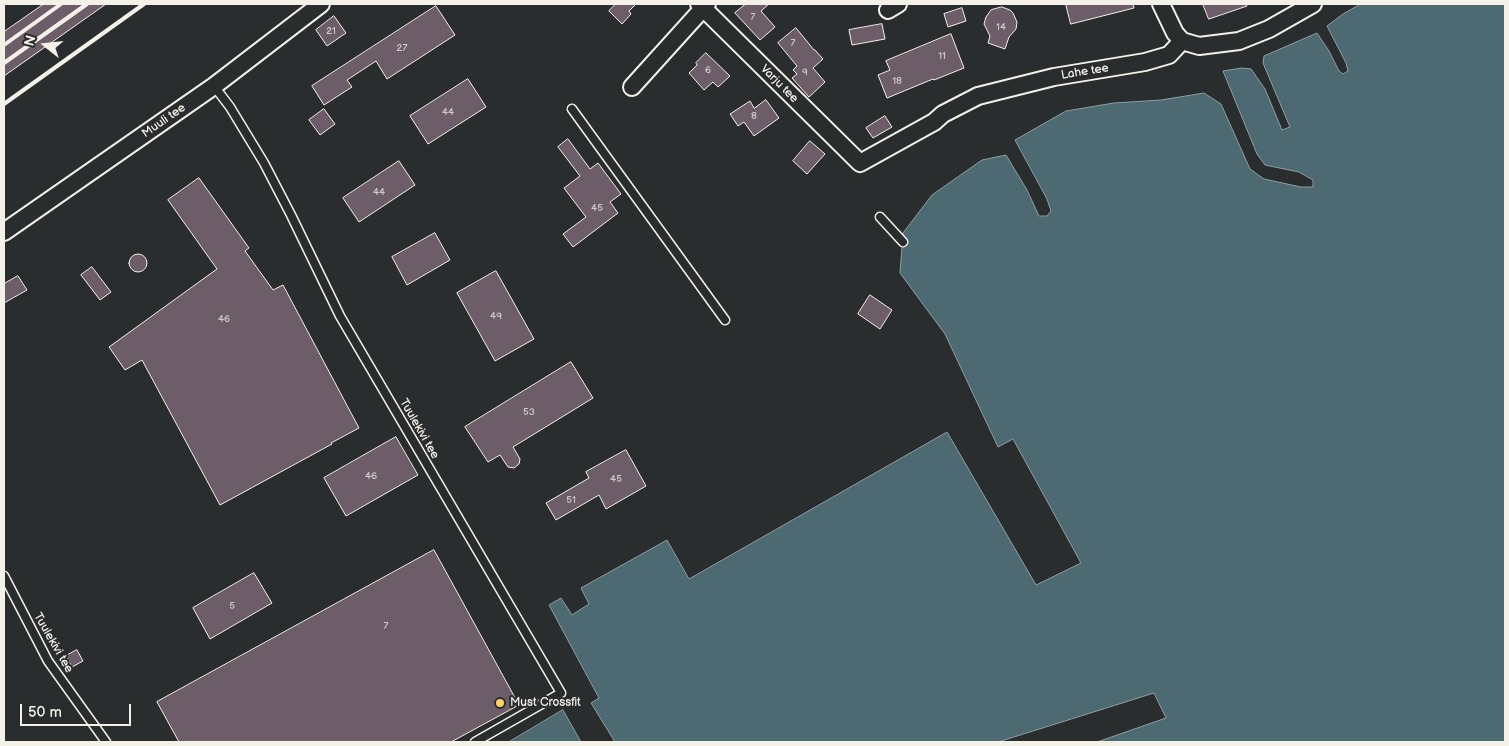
<!DOCTYPE html>
<style>
body{margin:0}
#map{position:relative;width:1509px;height:746px;overflow:hidden;background:#2a2d2e;font-family:"Balsamiq Sans",sans-serif}
canvas{display:block}
.frame{position:absolute;inset:0;border:5px solid #f4f1e8;pointer-events:none}
.north{position:absolute;left:20px;top:20px;width:50px;height:50px;-webkit-text-stroke:4px #2a2d2e;paint-order:stroke;rotate:286deg;font-size:14px;font-weight:700;line-height:20px;text-align:center;color:#f4f1e8}
.north::after{content:'';display:block;margin:auto;width:18px;height:22px;background:#f4f1e8;clip-path:polygon(50% 0,100% 100%,50% 72%,0 100%)}
.scale{position:absolute;left:20px;top:704px;width:111px;height:22px;box-sizing:border-box;border:2px solid #f4f1e8;border-top:0;padding-left:6px;font-size:15px;line-height:18px;white-space:nowrap;color:#f4f1e8;-webkit-text-stroke:4px #2a2d2e;paint-order:stroke}
</style>
<div id="map">
<canvas width="1509" height="746"></canvas>
<div class="frame"></div>
<div class="north">N</div>
<div class="scale">50 m</div>
</div>
<script>
const context = document.querySelector('canvas').getContext('2d');
context.lineJoin = 'round';
function paint(path, color) { context.fillStyle = color; context.fill(path, 'evenodd'); }
function stroke(path, color, width, dash) { context.strokeStyle = color; context.lineWidth = width; context.lineCap = dash ? 'butt' : 'round'; context.setLineDash(dash || []); context.stroke(path); }
function label(font, color, halo, rows, align = 'center') {
  context.font = font + ' "Balsamiq Sans",sans-serif'; context.lineWidth = 4; context.setLineDash([]); context.textBaseline = 'middle'; context.strokeStyle = halo; context.fillStyle = color; for (const [text, x, y, turn = 0] of rows) {
    context.save(); context.translate(x, y); context.rotate((+turn || 0) * Math.PI / 180); context.textAlign = isNaN(turn) ? turn : align; if (halo) context.strokeText(text, 0, 0); context.fillText(text, 0, 0); context.restore();
  }
}
const water = new Path2D(`
 M 1361,4 L 1505,4 L 1505,742 L 1097,742 L 1166,718 L 1154,693 L 998,742 L 615,742 L 591,703 L 599,698 L 549,605 L 561,598 L 572,615 L 589,604 L 581,588 L 667,540 L 689,579 L 947,432 L 1036,585 L 1081,563 L 1013,439 L 998,447 L 945,334 L 900,273 L 903,233 L 932,195 L 982,160 L 1006,155 L 1027,190 L 1039,216 L 1047,216 L 1051,211 L 1047,199 L 1015,140 L 1066,111 L 1114,103 L 1161,100 L 1204,93 L 1221,104 L 1250,169 L 1264,179 L 1301,187 L 1313,187 L 1313,180 L 1299,172 L 1265,165 L 1257,154 L 1223,71 L 1242,68 L 1251,69 L 1265,89 L 1282,130 L 1290,127 L 1263,63 L 1264,56 L 1317,33 L 1329,51 L 1339,71 L 1343,74 L 1348,71 L 1346,63 L 1327,26 L 1343,14 Z
 M 563,710 L 581,742 L 509,742 Z`);
const building = new Path2D(`
 M 44,4 L 106,4 L 4,76 L 4,32 Z
 M 616,4 L 636,4 L 629,11 L 631,14 L 622,24 L 609,11 Z
 M 746,4 L 769,4 L 761,11 L 775,27 L 760,40 L 735,13 Z
 M 1066,4 L 1133,4 L 1134,8 L 1071,24 Z
 M 1203,4 L 1246,4 L 1247,6 L 1209,19 Z
 M 436,6 L 455,35 L 387,79 L 376,61 L 347,80 L 352,87 L 324,105 L 312,86 Z
 M 1002,7 L 1010,10 L 1013,13 L 1017,22 L 1016,29 L 1009,37 L 1005,49 L 988,43 L 990,36 L 984,24 L 986,17 L 991,10 Z
 M 962,8 L 966,21 L 948,27 L 944,14 Z
 M 334,16 L 346,33 L 327,46 L 316,30 Z
 M 882,24 L 885,39 L 852,45 L 849,30 Z
 M 796,28 L 814,50 L 815,50 L 823,59 L 813,68 L 825,82 L 809,97 L 792,78 L 797,74 L 793,70 L 797,66 L 778,43 Z
 M 951,34 L 964,68 L 934,80 L 933,79 L 887,98 L 878,75 L 890,70 L 886,61 Z
 M 706,53 L 730,76 L 718,87 L 713,82 L 704,90 L 689,73 L 697,65 L 696,63 Z
 M 468,79 L 486,107 L 428,144 L 410,116 Z
 M 766,100 L 779,118 L 754,136 L 744,122 L 738,126 L 730,114 L 750,101 L 754,108 Z
 M 324,109 L 335,124 L 320,135 L 309,120 Z
 M 885,116 L 892,127 L 873,138 L 866,128 Z
 M 568,139 L 590,169 L 598,163 L 621,194 L 610,202 L 618,213 L 573,247 L 563,234 L 586,217 L 564,188 L 580,176 L 558,147 Z
 M 810,141 L 825,154 L 807,174 L 793,161 Z
 M 399,161 L 415,185 L 359,222 L 343,198 Z
 M 199,178 L 249,248 L 245,251 L 273,290 L 283,285 L 359,428 L 331,443 L 332,444 L 220,505 L 142,360 L 125,370 L 109,347 L 217,269 L 168,200 Z
 M 435,233 L 450,260 L 407,285 L 392,257 Z
 M129 263a9 9 0 1 1 18 0a9 9 0 1 1-18 0Z
 M 92,267 L 111,292 L 100,300 L 81,275 Z
 M 496,271 L 534,339 L 495,361 L 457,293 Z
 M 18,276 L 27,290 L 4,303 L 4,284 Z
 M 870,295 L 892,310 L 880,329 L 858,314 Z
 M 571,362 L 593,398 L 513,447 L 520,459 L 519,464 L 514,468 L 508,467 L 500,455 L 488,462 L 465,427 Z
 M 396,437 L 418,475 L 346,516 L 324,478 Z
 M 626,450 L 646,486 L 606,509 L 599,495 L 556,520 L 546,503 L 589,478 L 586,472 Z
 M 434,550 L 519,705 L 451,742 L 179,742 L 157,702 Z
 M 254,573 L 272,603 L 210,639 L 193,608 Z
 M 77,650 L 83,661 L 72,667 L 66,656 Z`);
const lane = new Path2D(`
 M 214,86 L 230,107 L 264,163 L 291,215 L 340,316 L 561,693 L 475,742
 M 572,109 L 725,320
 M 880,217 L 903,242
 M 4,576 L 48,661 L 106,742`);
const street = new Path2D(`
 M 699,4 L 860,163 L 934,122 L 943,114 L 978,96 L 1054,77 L 1145,62 L 1169,55 L 1182,41 L 1199,46 L 1239,41 L 1269,29 L 1313,4
 M 1161,4 L 1175,33 L 1182,41
 M 888,10 L 898,4
 M 632,87 L 707,4
 M 4,232 L 214,86 L 321,4`);
const rail = new Path2D(`
 M 4,45 L 61,4
 M 4,63 L 87,4
 M 4,104 L 144,4`);
const markers = [
 [500,703,5,"#ffd166"]
];
const numberNames = [
 ["7",753,17],
 ["14",1001,27],
 ["21",331,31],
 ["7",793,43],
 ["27",402,48],
 ["11",942,56],
 ["6",708,70],
 ["9",805,72],
 ["18",897,81],
 ["44",448,112],
 ["8",754,116],
 ["44",379,192],
 ["45",597,208],
 ["49",496,316],
 ["46",224,319],
 ["53",529,412],
 ["46",371,476],
 ["45",616,479],
 ["51",571,500],
 ["5",232,606],
 ["7",386,626]
];
const streetNames = [
 ["Lahe tee",1085,72,-9],
 ["Varju tee",779,84,45],
 ["Muuli tee",164,121,-35],
 ["Tuulekivi tee",419,429,60],
 ["Tuulekivi tee",53,643,60]
];
const poiNames = [
 ["Must Crossfit",510,703]
];
paint(water, '#4d6972');
stroke(water, '#909fa1', 1);
paint(building, '#6c5d69');
stroke(building, '#f4f1e8', 1);
stroke(lane, '#f4f1e8', 11);
stroke(street, '#f4f1e8', 20);
stroke(lane, '#2a2d2e', 8);
stroke(street, '#2a2d2e', 16);
stroke(rail, '#f4f1e8', 4);
for (const [x, y, r, color] of markers) { const dot = new Path2D(); dot.arc(x, y, r, 0, 2 * Math.PI); context.fillStyle = color; context.fill(dot); stroke(dot, '#2a2d2e', 2); }
label('10px', '#d2ccc8', null, numberNames);
label('12px', '#f4f1e8', '#2a2d2e', streetNames);
label('12px', '#f4f1e8', '#2a2d2e', poiNames, 'left');
</script>
